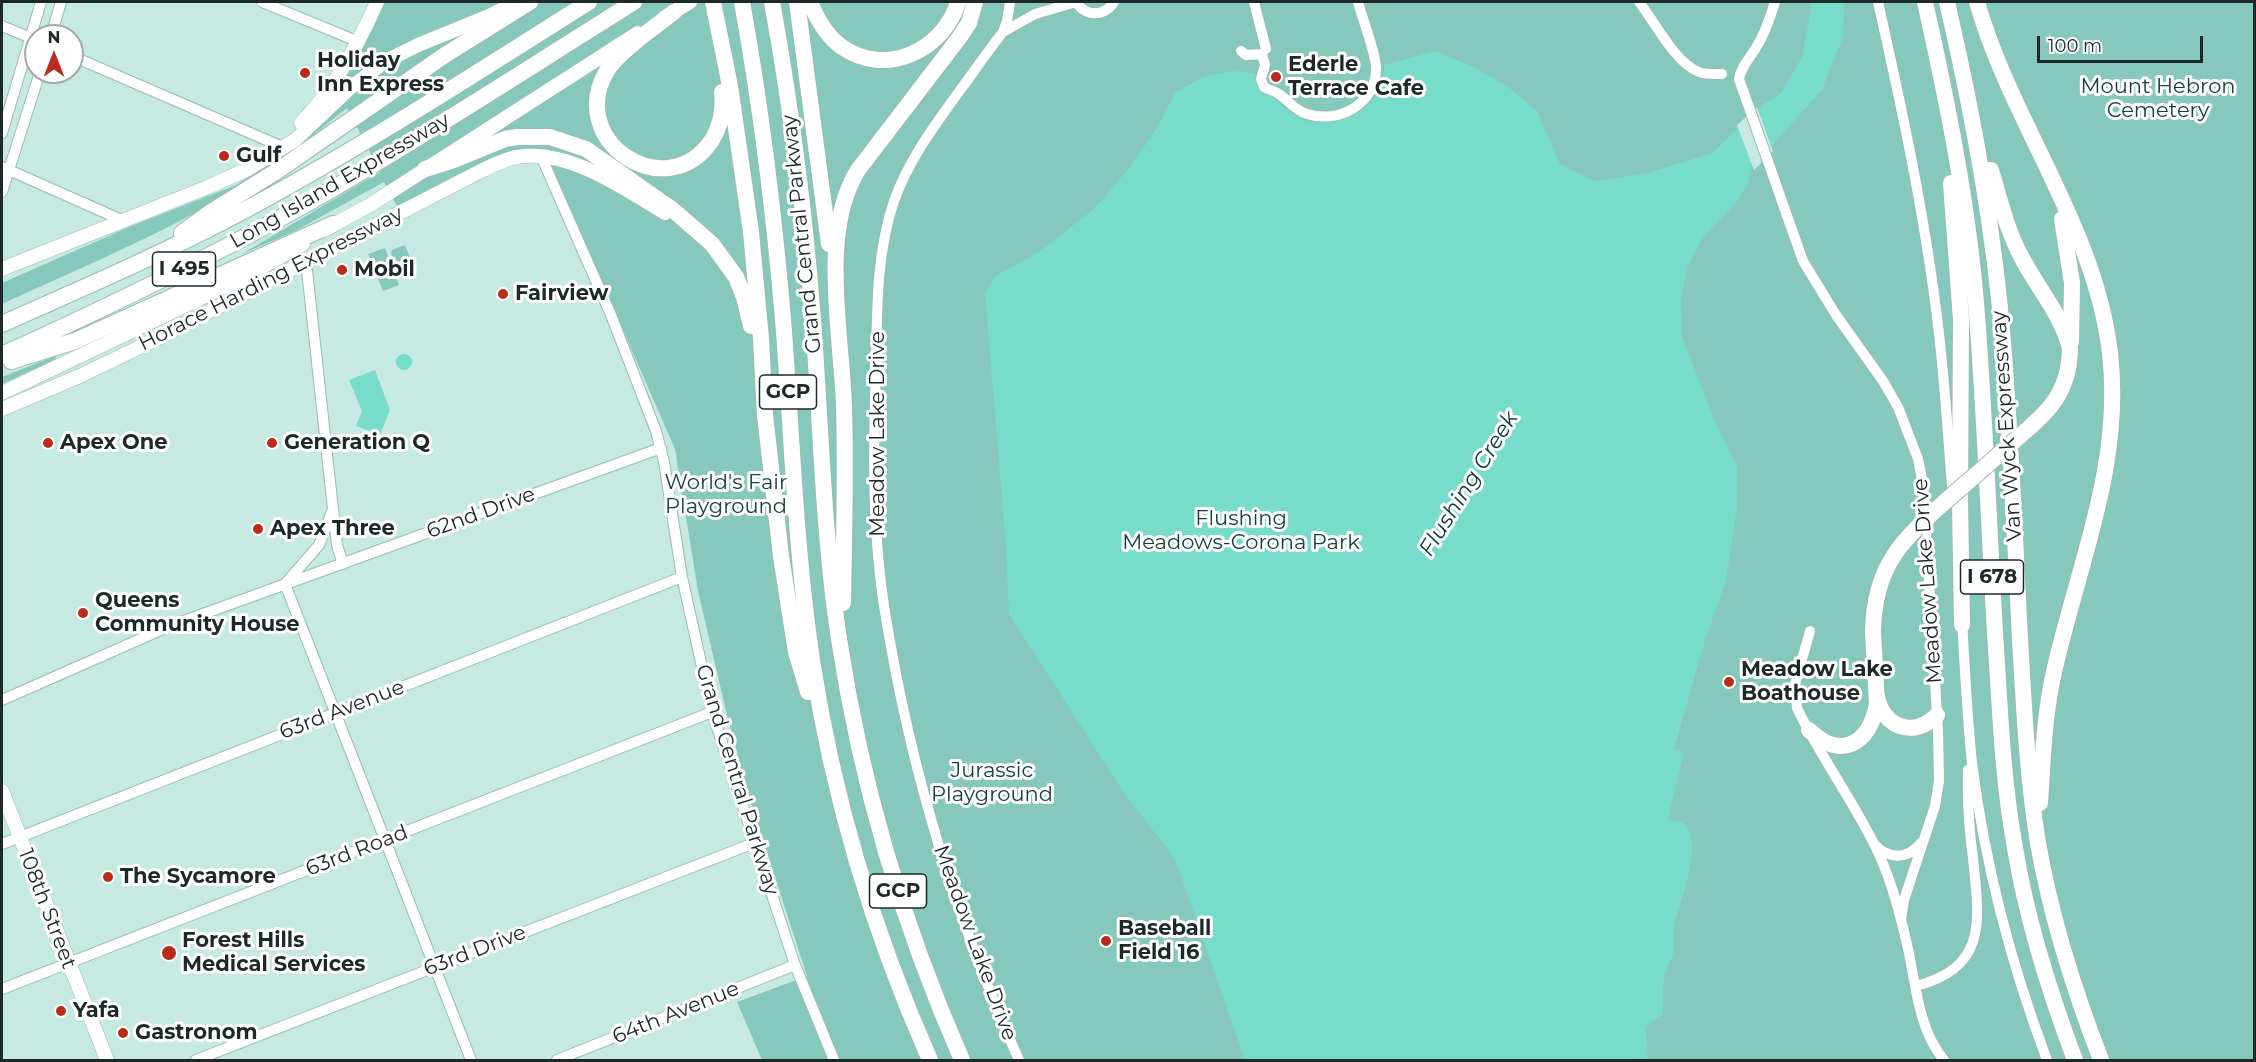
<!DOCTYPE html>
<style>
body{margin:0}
#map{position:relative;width:2256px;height:1062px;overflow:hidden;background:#c6e9e1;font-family:Montserrat,sans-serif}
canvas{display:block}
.frame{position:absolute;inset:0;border:3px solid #1c2926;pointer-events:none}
.north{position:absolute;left:24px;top:24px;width:60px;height:60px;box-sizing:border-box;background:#fff;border:2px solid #a4a9a8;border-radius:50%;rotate:0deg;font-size:16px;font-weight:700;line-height:24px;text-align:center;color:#1c2926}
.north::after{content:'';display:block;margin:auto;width:21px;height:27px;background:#b92b1b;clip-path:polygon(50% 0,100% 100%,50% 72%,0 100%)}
.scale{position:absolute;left:2037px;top:36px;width:166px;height:27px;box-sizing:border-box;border:3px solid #1c2926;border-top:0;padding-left:8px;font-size:18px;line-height:21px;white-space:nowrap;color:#1c2926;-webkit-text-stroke:4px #fff;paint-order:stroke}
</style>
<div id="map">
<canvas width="2256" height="1062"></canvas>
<div class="frame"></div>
<div class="north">N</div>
<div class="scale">100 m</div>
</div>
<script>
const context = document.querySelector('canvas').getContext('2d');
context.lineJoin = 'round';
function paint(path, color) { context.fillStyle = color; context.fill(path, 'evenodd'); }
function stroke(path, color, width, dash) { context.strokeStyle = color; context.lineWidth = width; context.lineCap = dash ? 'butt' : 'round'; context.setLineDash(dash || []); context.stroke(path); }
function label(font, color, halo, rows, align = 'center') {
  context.font = font + ' Montserrat,sans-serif'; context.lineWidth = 6; context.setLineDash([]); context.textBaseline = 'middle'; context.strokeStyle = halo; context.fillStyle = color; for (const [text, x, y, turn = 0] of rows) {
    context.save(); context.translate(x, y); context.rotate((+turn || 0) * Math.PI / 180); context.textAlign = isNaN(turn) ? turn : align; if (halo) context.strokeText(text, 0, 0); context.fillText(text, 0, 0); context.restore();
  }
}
const green = new Path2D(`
 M 383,2 L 2254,2 L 2254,1060 L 762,1060 L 737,1002 L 807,976 L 749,797 L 727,715 L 698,591 L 675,449 L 547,156 L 471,176 L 400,212 L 384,182 L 295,231 L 242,254 L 380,172 L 357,127 L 329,144 L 354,123 L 347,108 C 311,137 275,166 236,190 C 162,234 80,268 2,304 L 2,283 L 129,227 L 236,185 L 278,158 L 343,100 L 336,87 L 356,60 Z
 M 405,245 L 410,258 L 399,262 L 393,259 L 391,253 L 392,250 Z
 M 385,248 L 399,285 L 383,291 L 368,254 Z
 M 55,356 L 56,359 L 2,384 L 2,377 Z`);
const water = new Path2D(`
 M 1811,2 L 1844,2 L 1843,37 L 1822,90 L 1749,171 L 1749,182 L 1736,203 L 1702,238 L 1688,266 L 1681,299 L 1682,337 L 1719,431 L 1737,465 L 1737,507 L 1726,581 L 1705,640 L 1674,749 L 1684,752 L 1668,819 L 1676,822 L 1681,821 C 1707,838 1679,903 1674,927 C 1673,935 1675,943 1674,950 C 1672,960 1666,968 1664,977 C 1663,989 1663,1002 1663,1014 L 1646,1027 L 1648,1060 L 1245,1060 L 1175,859 L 1124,793 L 1009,614 L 1006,548 L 985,293 L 997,275 L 1036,254 L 1094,209 L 1130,167 L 1157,128 L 1175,93 L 1202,77 L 1233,71 L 1257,74 C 1268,89 1279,106 1295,115 C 1332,134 1386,110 1384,65 L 1435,51 L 1471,66 L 1507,86 L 1537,111 L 1560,164 L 1594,181 L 1644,174 L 1712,153 L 1764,104 L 1781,93 L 1802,57 L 1811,9 Z
 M396 362a8 8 0 1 1 16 0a8 8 0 1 1-16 0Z
 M 375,370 L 390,410 L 380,435 L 356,426 L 362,411 L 349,380 Z`);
const pier = new Path2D(`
 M 1757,107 L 1773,151 L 1754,170 L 1737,125 Z`);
const minor = new Path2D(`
 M 262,2 L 359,42
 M 1010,2 L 1007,21 L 1003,32 C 988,51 975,70 961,89 C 935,125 909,159 894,201 C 876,254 877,313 876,368 C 873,451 872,536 886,618 C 911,771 956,919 1019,1060
 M 1076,2 C 1086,17 1104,17 1114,2
 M 1254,2 L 1266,49
 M 1639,2 C 1655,22 1675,63 1699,72 C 1706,75 1715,74 1722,74
 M 1775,2 C 1770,17 1766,32 1757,46 C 1751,57 1741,66 1739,79 L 1803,261 L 1836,315 L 1883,381 L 1898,407 L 1918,459 L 1923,484 L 1938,731 L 1939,781 L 1935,806 L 1904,900 L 1901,920
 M 1878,2 C 1902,109 1925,216 1938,325 C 1945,382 1948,440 1953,498
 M 2,26 L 36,40
 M 1003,32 L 1035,14 L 1076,2
 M 51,36 L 61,2
 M 1241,51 L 1246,55 L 1262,54 L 1265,65 L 1261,79 L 1264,87 C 1269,90 1273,90 1277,93 C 1287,98 1292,109 1307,114 C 1339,124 1376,104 1376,68 C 1376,53 1362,18 1358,2
 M 72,56 L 278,145
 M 2,133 L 41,2
 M 541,156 L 611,315 L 656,431 L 664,462 L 682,577 L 712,712 L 795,965 L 834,1060
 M 2,167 L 124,221
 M 2,192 L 40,72
 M 306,261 L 333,509 L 337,545 L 343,564
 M 285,584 L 471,1060
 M 285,584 L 319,545 L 333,509
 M 1962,621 C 1965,669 1967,716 1972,763 C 1985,865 2011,964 2047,1060
 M 1810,631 L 1795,684 L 1797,708 C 1821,758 1855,803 1878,852 C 1893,885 1901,918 1909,953 C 1916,989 1920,1032 1944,1060
 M 2,700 L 170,626 L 661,448
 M 2,844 L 682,577
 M 1875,845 C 1890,860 1908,859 1921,843
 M 1916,986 C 1989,967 1979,919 1973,858 C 1969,829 1967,800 1968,770
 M 2,989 L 712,712
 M 196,1060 L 754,843
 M 557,1060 L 795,965`);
const major = new Path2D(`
 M 665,17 L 690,2
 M 301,123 C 335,88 357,46 377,2
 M 324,230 L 370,205 L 638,33
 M 2,269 L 208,187 L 248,169 L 295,140 L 350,88 L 386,61 L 418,45 L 489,16 L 517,2
 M 2,393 L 241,279 L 303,244
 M 2,409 L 82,375 L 152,341 L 471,176 C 485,169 501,160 517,157 C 567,148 624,188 665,213
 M 2,791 L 107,1060`);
const highway = new Path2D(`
 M 713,2 L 730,86 L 751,232 L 761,339 L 765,415 L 781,556 L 796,652 L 808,692
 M 742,2 C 761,107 774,213 783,319 C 792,433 795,547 812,660 C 833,797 874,934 930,1060
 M 772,2 C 791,107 805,213 813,320 C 821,426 823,533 839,639 C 861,784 903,926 962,1060
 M 797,2 L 829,244
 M 810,2 C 817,19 826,36 842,47 C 886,78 944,50 958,2
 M 1925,2 C 1948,105 1969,209 1977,315 C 1985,421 1989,527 1995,633 C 2000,705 2002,777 2015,848 C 2027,921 2049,991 2075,1060
 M 1947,2 C 1973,114 1994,227 2003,342 C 2011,441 2015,540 2020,639 C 2024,707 2027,775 2038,843 C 2051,918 2074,990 2101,1060
 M 1977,2 C 2011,122 2095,226 2110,353 C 2123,465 2078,565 2054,672 C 2044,715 2043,759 2040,803
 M 674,12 C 656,26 620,51 608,69 C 563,141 667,208 712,140 C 721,125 724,109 722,92
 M 425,169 L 451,161 L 505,139 L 517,137 L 550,137 L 586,149 L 673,210 L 712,244 L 736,277 L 744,297 L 751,326
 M 1991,170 C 2000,200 2007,231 2022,258 C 2038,289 2062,315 2070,349
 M 1951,183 L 1961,320 L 1960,501 L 1962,625
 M 2062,219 L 2072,283 L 2071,342
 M 182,233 L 211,212 L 280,169 L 445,55 L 530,2
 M 2,324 C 87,286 174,249 256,204 C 370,142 479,71 589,2
 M 2,355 C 110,306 218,254 322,195 C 428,134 530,67 634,2
 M 11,361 L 75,341 L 333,224
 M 843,603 C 844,538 846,472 844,407 C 842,336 819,232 858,170 L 959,38 L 969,23 L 975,2
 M 1877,696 C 1882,727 1915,739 1937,715
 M 1809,730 C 1841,761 1869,744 1877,704 L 1873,632`);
const highwayBridge = new Path2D(`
 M 1873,632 C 1874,566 1901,541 1948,499 C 1970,480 1992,461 2013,442 C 2046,413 2069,396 2070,349`);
const markers = [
 [305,73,6,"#b92b1b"],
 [1276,77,6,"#b92b1b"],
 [224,156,6,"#b92b1b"],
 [342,270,6,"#b92b1b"],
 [503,294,6,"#b92b1b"],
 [48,443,6,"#b92b1b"],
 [272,443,6,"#b92b1b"],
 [258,529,6,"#b92b1b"],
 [83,613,6,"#b92b1b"],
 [1729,682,6,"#b92b1b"],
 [108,877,6,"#b92b1b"],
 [1106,941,6,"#b92b1b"],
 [169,953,8,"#b92b1b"],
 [61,1011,6,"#b92b1b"],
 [123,1033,6,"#b92b1b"]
];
const shields = [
 [184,269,63],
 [788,392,57],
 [1992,577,63],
 [898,891,57]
];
const shieldNames = [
 ["I 495",184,269],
 ["GCP",788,392],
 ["I 678",1992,577],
 ["GCP",898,891]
];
const poiNames = [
 ["Holiday",317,61],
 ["Inn Express",317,85],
 ["Ederle",1288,65],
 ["Terrace Cafe",1288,89],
 ["Gulf",236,156],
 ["Mobil",354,270],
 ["Fairview",515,294],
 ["Apex One",60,443],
 ["Generation Q",284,443],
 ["Apex Three",270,529],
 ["Queens",95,601],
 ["Community House",95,625],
 ["Meadow Lake",1741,670],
 ["Boathouse",1741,694],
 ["The Sycamore",120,877],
 ["Baseball",1118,929],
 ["Field 16",1118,953],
 ["Forest Hills",182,941],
 ["Medical Services",182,965],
 ["Yafa",73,1011],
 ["Gastronom",135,1033]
];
const parkNames = [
 ["Mount Hebron",2158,87],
 ["Cemetery",2158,111],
 ["World's Fair",726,483],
 ["Playground",726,507],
 ["Flushing",1241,519],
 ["Meadows-Corona Park",1241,543],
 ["Jurassic",992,771],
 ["Playground",992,795]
];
const streetNames = [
 ["Long Island Expressway",340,181,-30],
 ["Grand Central Parkway",802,234,-96],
 ["Horace Harding Expressway",271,279,-27],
 ["Van Wyck Expressway",2007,426,-94],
 ["Meadow Lake Drive",878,434,-90],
 ["62nd Drive",481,513,-20],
 ["Meadow Lake Drive",1928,581,-94],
 ["63rd Avenue",342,710,-21],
 ["Grand Central Parkway",737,780,73],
 ["63rd Road",357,851,-21],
 ["108th Street",47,909,69],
 ["Meadow Lake Drive",975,943,70],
 ["63rd Drive",475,951,-21],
 ["64th Avenue",676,1013,-22]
];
const waterNames = [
 ["Flushing Creek",1469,484,-58]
];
paint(green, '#86c8bb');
paint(water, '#77dcca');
paint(pier, '#c6e9e1');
stroke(minor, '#9abcb5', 12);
stroke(major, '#9abcb5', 15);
stroke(highway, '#9abcb5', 18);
stroke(minor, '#fff', 10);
stroke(major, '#fff', 14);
stroke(highway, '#fff', 16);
stroke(highwayBridge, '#9abcb5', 18, []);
stroke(highwayBridge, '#fff', 16);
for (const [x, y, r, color] of markers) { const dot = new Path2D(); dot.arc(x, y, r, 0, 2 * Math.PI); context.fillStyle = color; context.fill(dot); stroke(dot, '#fff', 2); }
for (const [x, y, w] of shields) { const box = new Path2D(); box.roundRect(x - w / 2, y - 17, w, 34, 4.5); context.fillStyle = '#fff'; context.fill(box); stroke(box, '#1c2926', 1.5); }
label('bold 20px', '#1c2926', null, shieldNames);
label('bold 21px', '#1c2926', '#fff', poiNames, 'left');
label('21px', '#15433c', '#fff', parkNames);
label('21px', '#1c2926', '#fff', streetNames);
label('italic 22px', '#0a3b34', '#fff', waterNames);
</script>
